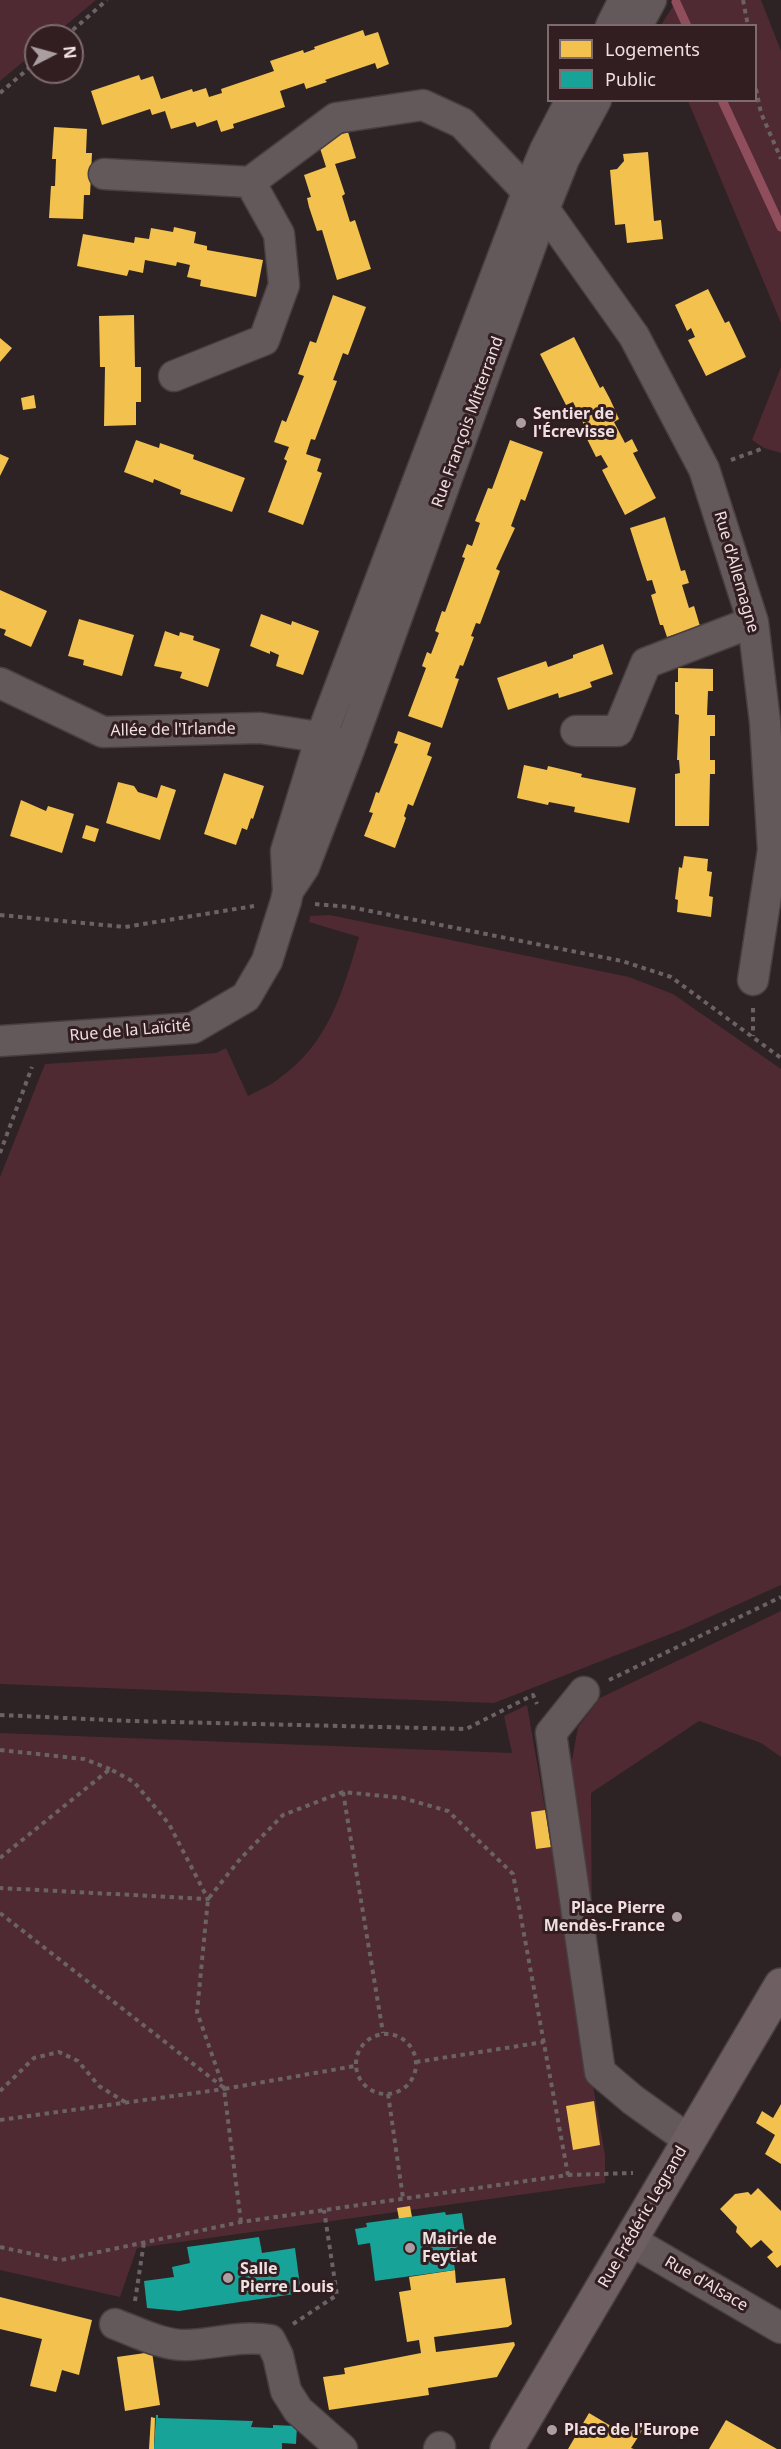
<!DOCTYPE html>
<meta charset="utf-8">
<style>
body{margin:0}
#map{position:relative;width:781px;height:2449px;overflow:hidden;background:#2d2224;font-family:"Noto Sans",sans-serif}
canvas{display:block}
.legend{position:absolute;left:547px;top:24px;width:210px;height:78px;box-sizing:border-box;background:#321d21;border:2px solid #7e6b6e;margin:0;padding:8px 10px;list-style:none;font-size:18px;color:#efe0e2}
.legend li{display:flex;align-items:center;gap:12px;height:30px}
.legend b{width:30px;border:2px solid #7e6b6e}
.north{position:absolute;left:24px;top:24px;width:60px;height:60px;box-sizing:border-box;background:#321d21;border:2px solid #7e6b6e;border-radius:50%;rotate:84deg;font-size:16px;font-weight:700;line-height:24px;text-align:center;color:#efe0e2}
.north::after{content:'';display:block;margin:auto;width:21px;height:27px;background:#ab9ea0;clip-path:polygon(50% 0,100% 100%,50% 72%,0 100%)}
</style>
<div id="map">
<canvas width="781" height="2449"></canvas>
<ul class="legend">
<li><b style="height:16px;background:#f2c14e"></b>Logements</li>
<li><b style="height:16px;background:#17a398"></b>Public</li>
</ul>
<div class="north">N</div>
</div>
<script>
const context = document.querySelector('canvas').getContext('2d');
context.lineJoin = 'round';
function paint(path, color) { context.fillStyle = color; context.fill(path, 'evenodd'); }
function stroke(path, color, width, dash) { context.strokeStyle = color; context.lineWidth = width; context.lineCap = dash ? 'butt' : 'round'; context.setLineDash(dash || []); context.stroke(path); }
function label(font, color, halo, rows, align = 'center') {
  context.font = font + ' "Noto Sans",sans-serif'; context.lineWidth = 6; context.setLineDash([]); context.textBaseline = 'middle'; context.strokeStyle = halo; context.fillStyle = color; for (const [text, x, y, turn = 0] of rows) {
    context.save(); context.translate(x, y); context.rotate((+turn || 0) * Math.PI / 180); context.textAlign = isNaN(turn) ? turn : align; if (halo) context.strokeText(text, 0, 0); context.fillText(text, 0, 0); context.restore();
  }
}
const green = new Path2D(`
 M 0,0 L 96,0 L 53,36 L 36,36 L 36,51 L 0,81 Z
 M 677,0 L 761,0 L 781,51 L 781,323 L 688,101 L 756,100 L 756,26 L 661,25 Z
 M 781,367 L 781,453 L 764,448 L 752,440 Z
 M 330,915 L 629,977 L 673,994 L 781,1069 L 781,1585 L 683,1629 L 494,1703 L 0,1684 L 0,1177 L 45,1064 L 216,1053 L 226,1048 L 248,1096 C 259,1090 272,1085 281,1077 C 329,1042 343,991 359,937 L 309,922 L 310,916 Z
 M 781,1611 L 781,1757 L 761,1743 L 699,1721 L 591,1793 L 592,1949 L 568,1782 L 578,1727 L 600,1698 Z
 M 527,1705 L 605,2155 L 605,2183 L 137,2248 L 120,2297 L 0,2270 L 0,1733 L 512,1753 L 504,1716 Z`);
const homes = new Path2D(`
 M 363,30 L 365,36 L 378,32 L 389,64 L 377,69 L 375,63 L 325,80 L 327,82 L 306,89 L 304,83 L 280,91 L 285,107 L 233,124 L 234,128 L 221,132 L 217,120 L 197,127 L 195,122 L 171,129 L 165,111 L 152,115 L 150,109 L 102,125 L 91,91 L 139,75 L 141,80 L 153,76 L 161,99 L 192,89 L 193,92 L 206,88 L 209,97 L 222,93 L 221,89 L 274,71 L 270,61 L 303,50 L 304,53 L 315,49 L 314,47 Z
 M 54,127 L 87,129 L 86,153 L 92,153 L 90,195 L 84,195 L 83,219 L 49,218 L 51,186 L 55,186 L 56,159 L 52,159 Z
 M 348,132 L 356,158 L 335,164 L 345,194 L 342,196 L 350,222 L 355,220 L 371,269 L 337,280 L 322,230 L 317,231 L 309,207 L 307,198 L 311,197 L 304,175 L 326,167 L 318,142 Z
 M 648,152 L 654,221 L 661,220 L 663,239 L 627,243 L 625,224 L 615,225 L 610,170 L 617,169 L 624,161 L 623,154 Z
 M 174,227 L 196,232 L 194,243 L 207,246 L 207,250 L 263,260 L 256,297 L 200,286 L 201,280 L 187,277 L 190,265 L 177,262 L 176,266 L 145,260 L 143,273 L 129,270 L 127,276 L 77,266 L 83,234 L 134,243 L 135,237 L 149,239 L 151,228 L 173,232 Z
 M 708,289 L 725,323 L 729,321 L 746,357 L 706,376 L 688,340 L 695,337 L 691,328 L 687,331 L 675,305 Z
 M 333,295 L 366,307 L 348,355 L 343,353 L 333,380 L 337,381 L 315,440 L 311,439 L 306,454 L 321,459 L 317,471 L 322,473 L 303,525 L 268,512 L 287,461 L 284,459 L 289,447 L 274,442 L 282,420 L 286,422 L 304,376 L 298,374 L 310,341 L 316,343 Z
 M 134,315 L 135,367 L 141,367 L 141,402 L 136,402 L 136,425 L 104,426 L 105,367 L 100,367 L 99,316 Z
 M 574,337 L 600,388 L 603,386 L 610,399 L 619,419 L 614,422 L 625,443 L 632,439 L 638,451 L 633,453 L 656,498 L 625,515 L 602,470 L 608,467 L 601,455 L 596,457 L 582,429 L 585,427 L 573,402 L 566,405 L 540,354 Z
 M 0,338 L 12,348 L 0,362 Z
 M 34,395 L 36,408 L 23,410 L 21,398 Z
 M 520,416 L 527,420 L 523,430 L 515,427 Z
 M 136,440 L 159,448 L 160,443 L 194,455 L 193,459 L 245,478 L 232,512 L 180,494 L 181,490 L 154,479 L 153,483 L 124,472 Z
 M 510,440 L 543,452 L 525,501 L 521,499 L 511,526 L 515,528 L 496,569 L 500,571 L 480,624 L 476,623 L 471,636 L 474,637 L 463,666 L 460,665 L 455,678 L 459,679 L 442,728 L 408,716 L 426,668 L 422,666 L 427,652 L 431,654 L 439,633 L 435,631 L 442,611 L 445,612 L 465,558 L 462,557 L 467,544 L 472,546 L 480,523 L 475,521 L 488,488 L 492,489 Z
 M 0,454 L 9,458 L 0,476 Z
 M 665,517 L 681,571 L 685,570 L 689,583 L 682,585 L 689,608 L 694,606 L 700,626 L 667,637 L 663,625 L 660,625 L 651,595 L 656,593 L 652,580 L 647,581 L 630,528 Z
 M 0,590 L 47,611 L 31,647 L 4,635 L 6,630 L 0,628 Z
 M 261,614 L 291,625 L 292,621 L 319,631 L 303,675 L 276,666 L 279,655 L 270,651 L 270,654 L 250,646 Z
 M 79,619 L 134,635 L 122,676 L 83,665 L 84,660 L 68,656 Z
 M 165,631 L 179,636 L 180,632 L 194,636 L 193,640 L 220,649 L 208,687 L 180,678 L 182,672 L 154,666 Z
 M 603,644 L 613,674 L 590,682 L 592,687 L 584,690 L 559,698 L 558,693 L 508,710 L 497,678 L 546,661 L 548,667 L 573,658 L 573,655 Z
 M 678,668 L 713,669 L 713,691 L 708,691 L 707,715 L 715,715 L 715,736 L 710,736 L 710,760 L 715,760 L 715,774 L 710,774 L 709,826 L 675,826 L 675,774 L 680,773 L 679,760 L 677,760 L 679,715 L 675,714 L 675,682 L 678,682 Z
 M 398,731 L 431,743 L 427,755 L 432,757 L 413,806 L 408,804 L 404,816 L 406,818 L 395,848 L 364,836 L 373,813 L 369,812 L 372,804 L 376,792 L 379,793 L 398,744 L 394,743 Z
 M 524,765 L 547,770 L 548,766 L 582,774 L 581,777 L 636,788 L 629,823 L 574,812 L 575,807 L 549,802 L 548,805 L 517,798 Z
 M 224,773 L 264,786 L 253,819 L 251,818 L 247,830 L 242,828 L 236,845 L 204,834 Z
 M 118,782 L 134,786 L 138,792 L 157,798 L 161,785 L 176,790 L 160,840 L 106,823 Z
 M 21,800 L 46,811 L 48,806 L 74,814 L 62,853 L 10,836 Z
 M 86,825 L 99,829 L 95,842 L 82,838 Z
 M 684,856 L 708,859 L 707,871 L 712,872 L 709,896 L 713,897 L 711,917 L 677,912 L 678,900 L 675,899 L 679,867 L 682,868 Z
 M 545,1810 L 551,1847 L 536,1849 L 531,1812 Z
 M 594,2101 L 600,2145 L 573,2150 L 566,2106 Z
 M 781,2104 L 781,2164 L 765,2154 L 775,2135 L 756,2123 L 762,2111 L 773,2118 Z
 M 758,2188 L 781,2211 L 781,2265 L 777,2268 L 767,2257 L 773,2252 L 761,2240 L 751,2248 L 736,2232 L 737,2227 L 720,2209 L 735,2194 L 748,2192 L 751,2195 Z
 M 410,2206 L 412,2217 L 399,2219 L 397,2208 Z
 M 455,2270 L 456,2283 L 505,2278 L 512,2324 L 508,2327 L 434,2337 L 436,2352 L 514,2342 L 515,2345 L 497,2377 L 428,2388 L 429,2395 L 329,2410 L 323,2377 L 345,2374 L 344,2368 L 421,2353 L 419,2340 L 407,2342 L 399,2292 L 411,2290 L 409,2277 Z
 M 0,2297 L 92,2320 L 79,2375 L 62,2370 L 56,2392 L 30,2386 L 42,2339 L 0,2329 Z
 M 152,2352 L 160,2405 L 125,2411 L 117,2357 Z
 M 589,2413 L 621,2432 L 644,2428 L 631,2448 L 634,2449 L 568,2449 Z
 M 151,2417 L 155,2418 L 154,2449 L 149,2449 Z
 M 726,2420 L 777,2449 L 709,2449 Z`);
const public = new Path2D(`
 M 445,2212 L 446,2215 L 462,2213 L 465,2233 L 456,2234 L 458,2250 L 452,2251 L 455,2270 L 375,2281 L 370,2243 L 358,2245 L 355,2229 L 367,2227 L 366,2223 Z
 M 259,2237 L 262,2253 L 295,2248 L 301,2293 L 179,2311 L 147,2308 L 144,2281 L 174,2277 L 172,2267 L 190,2263 L 187,2247 Z
 M 156,2415 L 158,2415 L 158,2418 L 253,2421 L 251,2427 L 273,2428 L 273,2425 L 297,2426 L 296,2444 L 282,2443 L 282,2449 L 154,2449 Z`);
const stream = new Path2D(`
 M 676,2 L 687,26
 M 722,100 L 781,227`);
const path = new Path2D(`
 M 743,0 L 748,26
 M 66,36 L 107,0
 M 756,89 L 761,113 L 781,159
 M 0,93 L 36,62
 M 731,460 L 764,448
 M 315,904 L 350,907 L 622,961 L 671,977 L 781,1058
 M 0,915 L 125,927 L 254,906
 M 753,1008 L 753,1036
 M 0,1153 L 32,1067
 M 609,1680 L 781,1597
 M 0,1715 L 130,1721 L 466,1729 L 533,1695 L 537,1704
 M 0,1750 L 84,1759 L 110,1769
 M 343,1792 L 383,2033
 M 0,1858 L 110,1769 L 134,1782 L 169,1824 L 208,1899 L 0,1888
 M 0,1913 L 224,2088
 M356 2064a30 30 0 1 1 60 0a30 30 0 1 1-60 0Z
 M 416,2062 L 544,2042
 M 0,2091 L 34,2058 L 59,2052 L 78,2061 L 99,2086 L 125,2102
 M 388,2094 L 403,2198
 M 0,2120 L 224,2089 L 197,2012 L 208,1899 L 241,1858 L 283,1815 L 343,1792 L 403,1798 L 448,1811 L 513,1874 L 568,2175 L 241,2222 L 61,2260 L 0,2247
 M 568,2175 L 633,2173
 M 241,2222 L 224,2089 L 355,2066
 M 135,2301 L 144,2242
 M 293,2324 L 337,2295 L 324,2210`);
const minor = new Path2D(`
 M 611,26 L 624,0
 M 637,26 L 651,0
 M 104,174 L 250,182 L 336,118 L 423,105 L 462,123 L 544,209 L 634,336 L 704,469 L 753,622 L 765,722 L 773,850 L 753,980
 M 174,376 L 264,340 L 284,285 L 279,234 L 250,182
 M 0,683 L 103,732 L 260,728 L 312,736 L 338,743
 M 576,731 L 618,731 L 646,663 L 753,622
 M 288,891 L 304,867 L 350,747 L 544,209 L 564,159 L 596,100
 M 0,1041 L 193,1028 L 246,997 L 267,961 L 286,901 L 288,891 L 286,851 L 321,737 L 527,193 L 545,150 L 571,100
 M 584,1692 L 551,1733 L 600,2072 L 633,2100 L 689,2140
 M 630,2240 L 781,2328
 M 115,2324 C 137,2332 163,2346 187,2345 C 215,2344 241,2335 270,2340 L 278,2356 L 286,2391 L 298,2410 L 342,2449
 M 439,2449 L 440,2447`);
const major = new Path2D(`
 M 507,2449 L 781,1985`);
const markers = [
 [521,423,6,"#ab9ea0"],
 [677,1917,6,"#ab9ea0"],
 [410,2248,6,"#ab9ea0"],
 [228,2278,6,"#ab9ea0"],
 [552,2430,6,"#ab9ea0"]
];
const poiNames = [
 ["Sentier de",533,414],
 ["l'Écrevisse",533,432],
 ["Place Pierre",665,1908,"right"],
 ["Mendès-France",665,1926,"right"],
 ["Mairie de",422,2239],
 ["Feytiat",422,2257],
 ["Salle",240,2269],
 ["Pierre Louis",240,2287],
 ["Place de l'Europe",564,2430]
];
const streetNames = [
 ["Rue François Mitterrand",468,422,-70],
 ["Rue d'Allemagne",736,572,74],
 ["Allée de l'Irlande",173,730,-1],
 ["Rue de la Laïcité",130,1031,-5],
 ["Rue Frédéric Legrand",643,2217,-60],
 ["Rue d'Alsace",706,2284,30]
];
paint(green, '#4f2a32');
paint(homes, '#f2c14e');
paint(public, '#17a398');
stroke(stream, '#904e5c', 9);
stroke(minor, '#493e40', 33);
stroke(major, '#493e40', 36);
stroke(path, '#6a6264', 4, [4.5, 4.5]);
stroke(minor, '#63595b', 30);
stroke(major, '#6e6062', 33);
for (const [x, y, r, color] of markers) { const dot = new Path2D(); dot.arc(x, y, r, 0, 2 * Math.PI); context.fillStyle = color; context.fill(dot); stroke(dot, '#321d21', 2); }
label('bold 16px', '#efe0e2', '#321d21', poiNames, 'left');
label('16px', '#efe0e2', '#321d21', streetNames);
</script>
